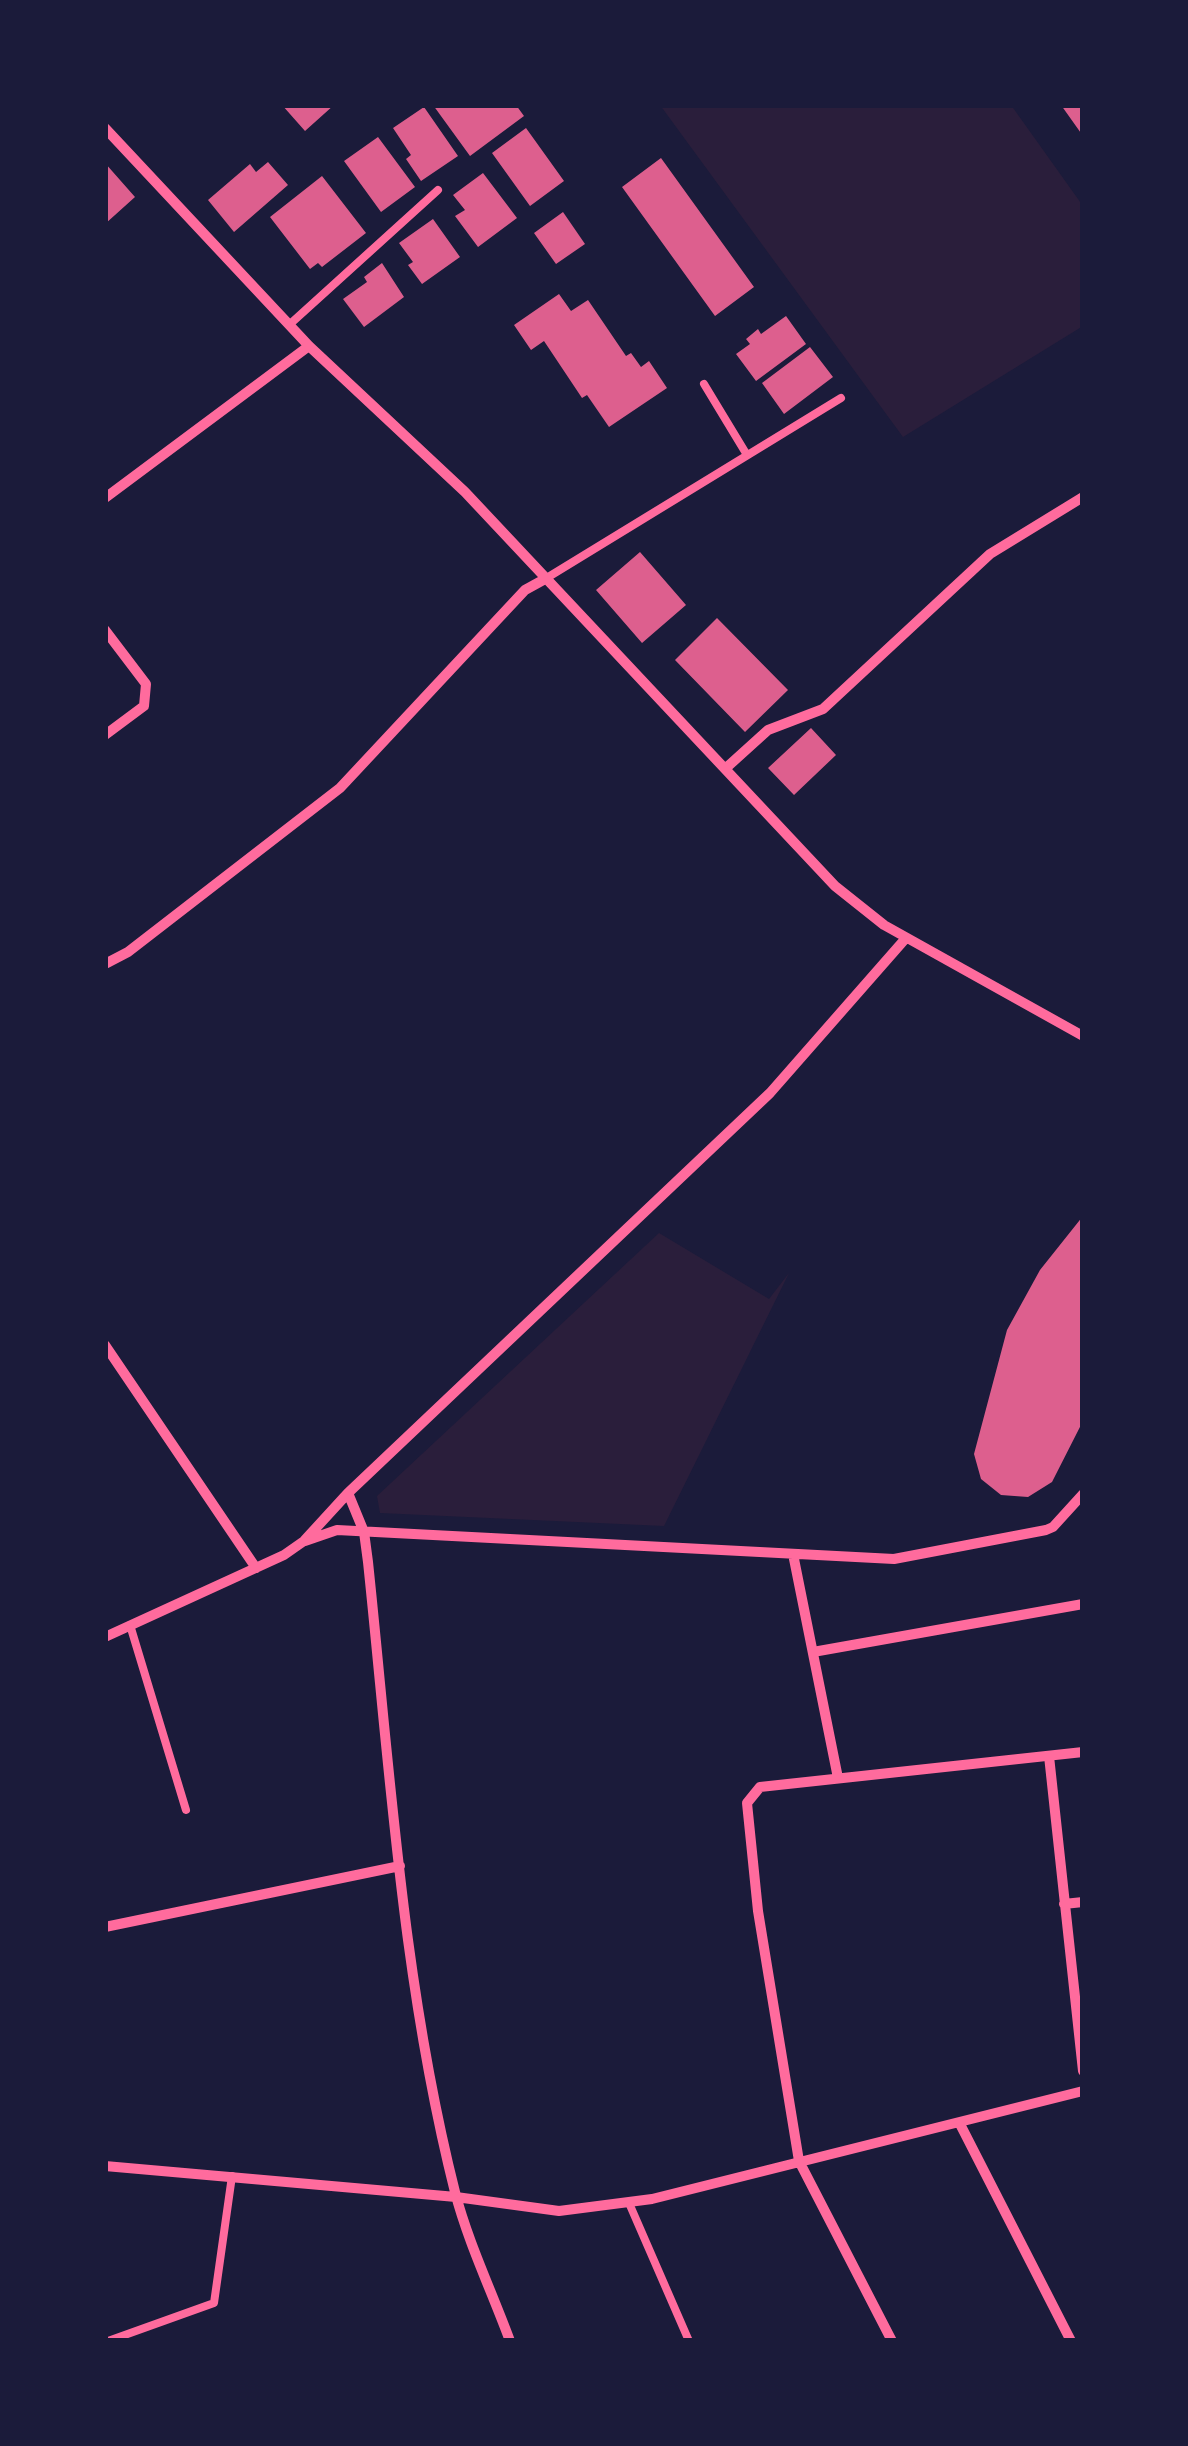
<!DOCTYPE html>
<style>
body{margin:0}
#map{position:relative;width:1188px;height:2446px;overflow:hidden;background:#1b1b3a;font-family:Ubuntu,sans-serif}
canvas{display:block}
.frame{position:absolute;inset:0;border:108px solid #1b1b3a;pointer-events:none}
</style>
<div id="map">
<canvas width="1188" height="2446"></canvas>
<div class="frame"></div>
</div>
<script>
const context = document.querySelector('canvas').getContext('2d');
context.lineJoin = 'round';
function paint(path, color) { context.fillStyle = color; context.fill(path, 'evenodd'); }
function stroke(path, color, width, dash) { context.strokeStyle = color; context.lineWidth = width; context.lineCap = dash ? 'butt' : 'round'; context.setLineDash(dash || []); context.stroke(path); }
const green = new Path2D(`
 M 660,105 L 1011,105 L 1083,206 L 1083,326 L 903,437 Z
 M 659,1233 L 769,1299 L 789,1273 L 664,1526 L 380,1513 L 377,1496 Z`);
const building = new Path2D(`
 M 282,105 L 334,105 L 305,131 Z
 M 433,105 L 516,105 L 524,116 L 470,156 Z
 M 1061,105 L 1083,105 L 1083,136 Z
 M 424,107 L 458,156 L 421,181 L 406,159 L 411,155 L 393,128 Z
 M 526,128 L 564,181 L 530,206 L 492,153 Z
 M 378,137 L 415,187 L 381,212 L 344,161 Z
 M 661,158 L 754,287 L 715,316 L 622,187 Z
 M 268,162 L 288,185 L 234,232 L 208,200 L 250,164 L 256,172 Z
 M 105,163 L 135,197 L 105,224 Z
 M 483,173 L 517,218 L 478,247 L 455,216 L 465,210 L 453,195 Z
 M 322,176 L 366,233 L 322,267 L 318,263 L 310,269 L 270,217 Z
 M 563,212 L 585,244 L 556,264 L 534,233 Z
 M 433,219 L 460,257 L 422,284 L 408,265 L 413,262 L 399,243 Z
 M 382,263 L 404,297 L 364,327 L 343,299 L 367,282 L 364,277 Z
 M 559,294 L 571,311 L 588,300 L 626,356 L 631,353 L 641,367 L 649,361 L 667,388 L 609,427 L 587,395 L 582,398 L 544,341 L 531,350 L 514,325 Z
 M 786,316 L 806,344 L 756,381 L 736,354 L 750,344 L 746,339 L 758,329 L 761,334 Z
 M 810,347 L 833,377 L 784,414 L 762,383 Z
 M 640,552 L 686,605 L 642,643 L 596,590 Z
 M 717,618 L 788,690 L 745,732 L 675,660 Z
 M 811,728 L 836,755 L 794,795 L 768,768 Z
 M 1083,1216 L 1083,1421 L 1052,1482 L 1028,1497 L 1001,1495 L 981,1479 L 974,1454 L 1007,1330 L 1040,1270 Z`);
const service = new Path2D(`
 M 289,325 L 438,190
 M 704,384 L 747,455
 M 545,579 L 841,398
 M 130,1625 L 186,1810
 M 629,2203 L 689,2341
 M 108,2341 L 214,2303 L 232,2176`);
const minor = new Path2D(`
 M 105,128 L 309,346 L 465,492 L 835,886 L 884,925 L 1083,1036
 M 105,498 L 309,346
 M 105,630 L 146,684 L 144,706 L 105,735
 M 726,768 L 768,730 L 823,709 L 990,554 L 1083,497
 M 105,964 L 128,952 L 340,788 L 525,590 L 545,579
 M 105,1345 L 256,1568
 M 348,1493 L 364,1532 L 368,1562 C 390,1772 403,1986 455,2192 C 468,2242 492,2292 510,2341
 M 305,1541 L 337,1530 L 894,1559 L 1046,1530 L 1053,1527 L 1083,1494
 M 793,1554 L 838,1778
 M 105,1637 L 284,1555 L 304,1541 L 348,1493 L 770,1093 L 906,938
 M 813,1652 L 1083,1604
 M 1049,1756 L 1083,2071
 M 1064,1904 L 1083,1902
 M 105,1927 L 400,1866
 M 960,2124 L 1071,2341
 M 105,2166 L 456,2197 L 559,2211 L 652,2199 L 1083,2091
 M 892,2341 L 799,2161 L 758,1911 L 747,1803 L 760,1787 L 1083,1752`);
paint(green, '#2a1e3b');
paint(building, '#dd5f8e');
stroke(service, '#ff6b9d', 8);
stroke(minor, '#ff6b9d', 10);
</script>
